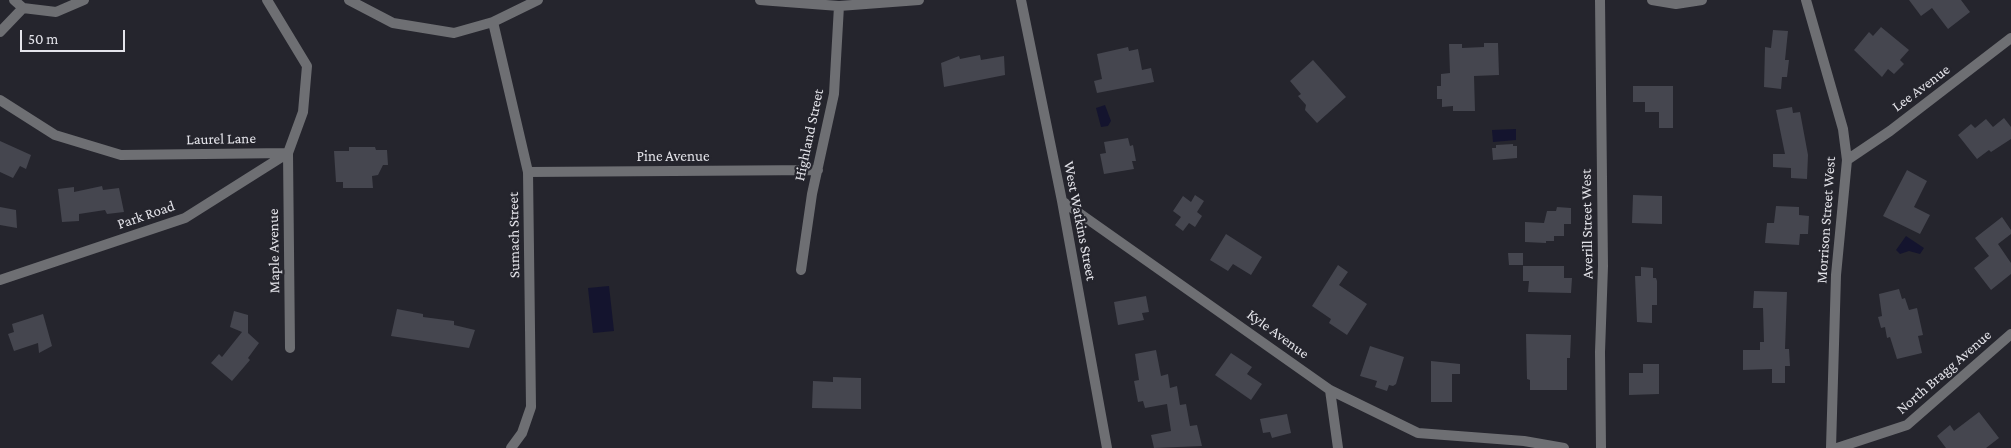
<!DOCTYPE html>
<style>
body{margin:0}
#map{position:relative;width:2011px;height:448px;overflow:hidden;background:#25252d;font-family:"Crimson Pro",serif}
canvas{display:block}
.scale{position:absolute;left:20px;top:30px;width:105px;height:22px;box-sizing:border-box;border:2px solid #e4e4ea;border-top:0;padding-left:6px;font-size:15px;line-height:18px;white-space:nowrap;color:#e4e4ea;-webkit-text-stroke:4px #25252d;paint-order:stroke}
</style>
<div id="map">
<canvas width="2011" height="448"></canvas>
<div class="scale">50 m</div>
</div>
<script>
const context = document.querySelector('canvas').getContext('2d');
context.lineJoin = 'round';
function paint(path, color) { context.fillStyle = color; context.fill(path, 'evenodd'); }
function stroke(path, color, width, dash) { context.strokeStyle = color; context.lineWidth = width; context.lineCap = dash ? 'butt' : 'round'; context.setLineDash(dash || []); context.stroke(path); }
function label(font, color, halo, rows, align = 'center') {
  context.font = font + ' "Crimson Pro",serif'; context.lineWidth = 4.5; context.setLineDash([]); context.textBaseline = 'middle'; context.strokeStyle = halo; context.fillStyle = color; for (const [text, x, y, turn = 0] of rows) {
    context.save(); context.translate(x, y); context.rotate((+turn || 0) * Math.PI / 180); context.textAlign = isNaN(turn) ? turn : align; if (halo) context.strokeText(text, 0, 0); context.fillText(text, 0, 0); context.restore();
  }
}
const water = new Path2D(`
 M 1105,105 L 1111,121 L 1108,126 L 1101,127 L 1096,108 Z
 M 1516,129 L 1516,140 L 1493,142 L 1492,130 Z
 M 1906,236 L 1924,248 L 1920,254 L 1909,251 L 1900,254 L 1896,250 Z
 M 609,286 L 614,331 L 593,333 L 588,288 Z`);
const building = new Path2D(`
 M 1909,0 L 1961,0 L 1970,12 L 1948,29 L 1932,8 L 1921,16 Z
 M 1881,27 L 1909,50 L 1900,60 L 1904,64 L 1894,74 L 1888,69 L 1882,77 L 1854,50 L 1869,32 L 1873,36 Z
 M 1773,30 L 1788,31 L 1785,60 L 1789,60 L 1787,77 L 1782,77 L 1781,89 L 1764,87 L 1765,47 L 1771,48 Z
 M 1484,43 L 1498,43 L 1499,75 L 1474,76 L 1475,111 L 1453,111 L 1453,106 L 1442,107 L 1442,99 L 1437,99 L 1437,86 L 1441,86 L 1441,74 L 1450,73 L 1449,44 L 1462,44 L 1462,48 L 1484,47 Z
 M 1128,47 L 1129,51 L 1138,49 L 1142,70 L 1151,68 L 1154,82 L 1097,93 L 1094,81 L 1102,79 L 1097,54 Z
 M 980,55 L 981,60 L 1004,56 L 1005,75 L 944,87 L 941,63 L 959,56 L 960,59 Z
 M 1313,60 L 1346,97 L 1317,123 L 1305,110 L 1306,105 L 1298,96 L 1301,94 L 1290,81 Z
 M 1633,86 L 1673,86 L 1673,128 L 1659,128 L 1659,112 L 1645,112 L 1645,102 L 1633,102 Z
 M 1792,107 L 1793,113 L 1800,112 L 1808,155 L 1807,179 L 1791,178 L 1791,168 L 1773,167 L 1773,154 L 1785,154 L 1776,110 Z
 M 2004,118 L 2011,127 L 2011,139 L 1991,152 L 1989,150 L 1977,159 L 1958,135 L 1971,124 L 1975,128 L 1986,119 L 1993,127 Z
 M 1128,138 L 1130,146 L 1133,145 L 1136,161 L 1132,161 L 1134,169 L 1104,174 L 1100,154 L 1106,153 L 1104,142 Z
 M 0,141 L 31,155 L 26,169 L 20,166 L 13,178 L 0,172 Z
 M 1513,144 L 1513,146 L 1517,146 L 1517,158 L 1493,160 L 1492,148 L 1496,148 L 1496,145 Z
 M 349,147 L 375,147 L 376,150 L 387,150 L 388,165 L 383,165 L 378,175 L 372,176 L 373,188 L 343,188 L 343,182 L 336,182 L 334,151 L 349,151 Z
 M 1907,170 L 1927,181 L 1914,207 L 1930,215 L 1920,234 L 1883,216 Z
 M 102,186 L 103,190 L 119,188 L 124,212 L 107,214 L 105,210 L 79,214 L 79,221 L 62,222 L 58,189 L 74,187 L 74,192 Z
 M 1195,195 L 1204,201 L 1197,212 L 1202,216 L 1195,227 L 1189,223 L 1183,231 L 1175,225 L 1181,217 L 1173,211 L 1183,196 L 1191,202 Z
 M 1633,195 L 1662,196 L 1662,224 L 1632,223 Z
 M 1776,206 L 1799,207 L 1799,215 L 1809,216 L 1808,234 L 1800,234 L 1799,245 L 1765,243 L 1767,223 L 1774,223 Z
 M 0,207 L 16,210 L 17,228 L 0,225 Z
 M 1557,207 L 1571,208 L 1571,224 L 1564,224 L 1564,236 L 1554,236 L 1554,241 L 1546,241 L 1546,243 L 1525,242 L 1525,222 L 1544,223 L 1547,211 L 1556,211 Z
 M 2002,217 L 2011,230 L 2011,234 L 1998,244 L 2011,263 L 2011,274 L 1991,290 L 1974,268 L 1989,256 L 1975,238 Z
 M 1226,234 L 1262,257 L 1251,275 L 1233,264 L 1228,271 L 1210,260 Z
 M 1508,253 L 1523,253 L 1523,265 L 1509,265 Z
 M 1338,265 L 1348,272 L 1339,285 L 1367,304 L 1347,335 L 1329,323 L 1331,319 L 1312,306 Z
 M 1523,266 L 1564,266 L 1564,278 L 1572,278 L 1571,293 L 1528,292 L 1529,281 L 1523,281 Z
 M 1641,267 L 1653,268 L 1653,278 L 1656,278 L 1657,281 L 1657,305 L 1652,305 L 1652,323 L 1637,322 L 1635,276 L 1641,276 Z
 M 1899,289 L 1902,299 L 1905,298 L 1909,310 L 1917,308 L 1923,335 L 1918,336 L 1922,353 L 1897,359 L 1890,337 L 1887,338 L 1885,327 L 1881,328 L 1878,317 L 1882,316 L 1879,294 Z
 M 1754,291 L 1787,292 L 1785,349 L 1789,349 L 1790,366 L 1785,366 L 1785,383 L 1772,383 L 1772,369 L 1743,370 L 1743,350 L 1760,350 L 1760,342 L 1764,342 L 1763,308 L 1753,308 Z
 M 1146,296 L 1149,312 L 1142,313 L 1144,320 L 1118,325 L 1114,302 Z
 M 397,309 L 423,314 L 423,317 L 454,321 L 454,325 L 475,330 L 469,348 L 391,336 Z
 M 234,311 L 248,315 L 248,333 L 259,343 L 248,358 L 250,360 L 232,381 L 211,363 L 219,354 L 222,357 L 242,332 L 230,327 Z
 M 43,314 L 52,346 L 39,353 L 38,343 L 14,351 L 8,334 L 14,332 L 12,324 Z
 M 1526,334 L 1571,335 L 1570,358 L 1567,358 L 1567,390 L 1530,390 L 1530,380 L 1527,379 Z
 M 1370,346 L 1404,357 L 1396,384 L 1393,386 L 1389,385 L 1387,391 L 1375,387 L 1377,381 L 1360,376 Z
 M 1156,350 L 1161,376 L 1168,374 L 1170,388 L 1177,386 L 1180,405 L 1186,404 L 1190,426 L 1197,425 L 1202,446 L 1154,448 L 1151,435 L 1171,431 L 1167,404 L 1145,408 L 1143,401 L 1138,402 L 1134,381 L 1139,380 L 1135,354 Z
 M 1231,353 L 1252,367 L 1247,374 L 1262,384 L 1251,400 L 1215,375 Z
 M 1431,361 L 1460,364 L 1460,374 L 1452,374 L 1452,402 L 1431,402 Z
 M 1643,364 L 1659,364 L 1659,394 L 1629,395 L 1629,373 L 1643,373 Z
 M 833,377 L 861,378 L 861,409 L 812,408 L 813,381 L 833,382 Z
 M 1979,412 L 1999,438 L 1986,448 L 1946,448 L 1937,436 L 1950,425 L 1954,431 Z
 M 1287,414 L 1291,433 L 1272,438 L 1270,432 L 1263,433 L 1260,419 Z`);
const street = new Path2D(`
 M 14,0 L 23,8
 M 267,0 L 307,66 L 303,112 L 288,153 L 290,348
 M 349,0 L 393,23 L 454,33 L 493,22 L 538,0
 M 760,0 L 839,6 L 919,0
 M 1021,0 L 1062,201 L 1107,448
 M 1600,0 L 1603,266 L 1600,352 L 1601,448
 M 1652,0 L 1676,4 L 1702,0
 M 1806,0 L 1843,129 L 1847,160 L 1836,275 L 1831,448
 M 23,8 L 56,12 L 84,0
 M 493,22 L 528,172 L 531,407 L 522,433 L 511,448
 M 0,32 L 23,8
 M 0,100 L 55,135 L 121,155 L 287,153
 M 1847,160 L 1890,131 L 2011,38
 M 528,172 L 818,170
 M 1062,201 L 1330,390 L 1418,433 L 1524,441 L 1564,448
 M 801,270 L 812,194 L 834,94 L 839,6
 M 0,280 L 185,218 L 288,153
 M 1330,390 L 1338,448
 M 1837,448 L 1907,425 L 2011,334`);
const streetNames = [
 ["Lee Avenue",1921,88,-37],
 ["Highland Street",809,135,-78],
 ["Laurel Lane",221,139,-1],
 ["Pine Avenue",673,156],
 ["Park Road",146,215,-19],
 ["Morrison Street West",1826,220,-86],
 ["West Watkins Street",1080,221,79],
 ["Averill Street West",1587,224,-91],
 ["Sumach Street",514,235,-91],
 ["Maple Avenue",274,251,-91],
 ["Kyle Avenue",1278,334,36],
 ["North Bragg Avenue",1944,372,-41]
];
paint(water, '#14142e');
paint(building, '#45464f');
stroke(street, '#6e6f73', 10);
label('15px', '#e4e4ea', '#25252d', streetNames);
</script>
